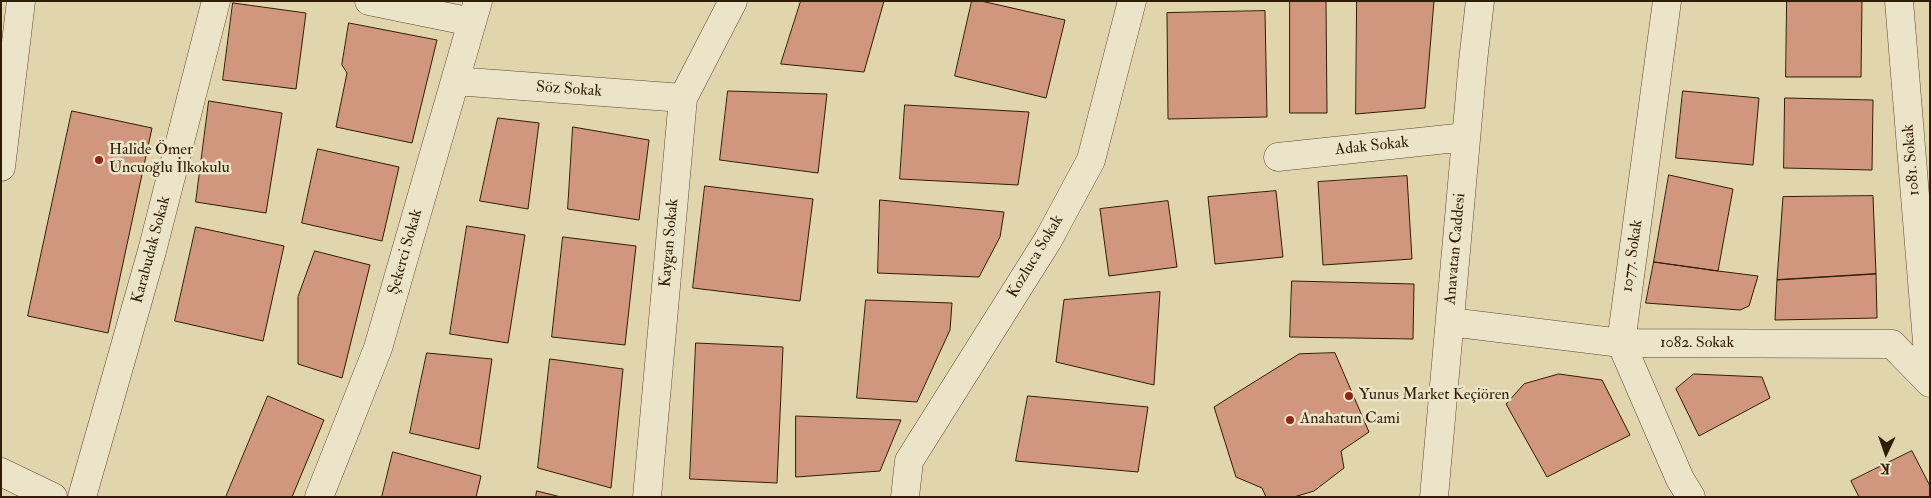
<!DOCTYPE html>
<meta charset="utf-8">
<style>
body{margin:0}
#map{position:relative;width:1931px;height:498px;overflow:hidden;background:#e0d5ac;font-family:"IM FELL Double Pica",serif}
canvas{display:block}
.frame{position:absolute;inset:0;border:2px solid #301d05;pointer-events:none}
.north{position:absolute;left:1861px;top:428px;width:50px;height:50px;-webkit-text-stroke:4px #ebe4c9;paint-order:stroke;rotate:183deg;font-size:14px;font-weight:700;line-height:20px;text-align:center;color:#301d05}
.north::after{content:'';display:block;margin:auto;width:18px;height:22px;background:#301d05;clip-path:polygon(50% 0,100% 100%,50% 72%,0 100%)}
</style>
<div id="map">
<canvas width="1931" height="498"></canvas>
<div class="frame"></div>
<div class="north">K</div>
</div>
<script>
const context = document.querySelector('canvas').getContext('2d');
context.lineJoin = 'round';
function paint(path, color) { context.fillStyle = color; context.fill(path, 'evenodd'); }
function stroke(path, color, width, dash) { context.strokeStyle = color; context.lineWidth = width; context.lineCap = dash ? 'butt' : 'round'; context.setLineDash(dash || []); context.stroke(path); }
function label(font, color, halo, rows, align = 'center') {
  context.font = font + ' "IM FELL Double Pica",serif'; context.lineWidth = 5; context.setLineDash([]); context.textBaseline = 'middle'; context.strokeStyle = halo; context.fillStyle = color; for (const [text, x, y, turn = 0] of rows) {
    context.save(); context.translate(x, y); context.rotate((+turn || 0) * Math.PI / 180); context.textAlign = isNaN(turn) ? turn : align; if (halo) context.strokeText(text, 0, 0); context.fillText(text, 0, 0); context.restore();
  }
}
const building = new Path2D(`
 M 801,1 L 884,1 L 864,72 L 781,64 Z
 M 972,1 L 981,1 L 1065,20 L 1046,98 L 955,76 Z
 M 1290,1 L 1326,1 L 1327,113 L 1290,113 Z
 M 1357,1 L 1434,1 L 1425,108 L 1356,114 Z
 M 1787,1 L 1862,1 L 1861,77 L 1786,77 Z
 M 233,3 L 306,13 L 296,89 L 223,80 Z
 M 1265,11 L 1267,117 L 1168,119 L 1167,13 Z
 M 349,23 L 437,40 L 412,143 L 336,127 L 347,73 L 342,65 Z
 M 728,91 L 827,94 L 818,173 L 720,160 Z
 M 1683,91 L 1759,98 L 1753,165 L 1676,158 Z
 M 1785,98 L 1873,100 L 1872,170 L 1784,168 Z
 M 209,101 L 282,113 L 266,213 L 196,202 Z
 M 905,105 L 1029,112 L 1018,185 L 900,179 Z
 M 72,111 L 152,128 L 108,333 L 28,316 Z
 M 498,118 L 539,123 L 528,209 L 480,201 Z
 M 573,127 L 649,140 L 639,220 L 568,209 Z
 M 318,149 L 399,167 L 382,241 L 302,223 Z
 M 1669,175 L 1733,189 L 1718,271 L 1654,262 Z
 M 1407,176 L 1412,259 L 1323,265 L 1318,182 Z
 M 705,186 L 813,199 L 800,301 L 693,288 Z
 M 1276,191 L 1283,257 L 1215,264 L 1208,197 Z
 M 1873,196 L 1876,274 L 1777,280 L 1783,197 Z
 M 880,200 L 1004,212 L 1000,237 L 979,277 L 878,273 Z
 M 1168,201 L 1177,267 L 1109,276 L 1100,209 Z
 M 467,226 L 525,235 L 508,343 L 450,334 Z
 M 196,227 L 284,246 L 263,341 L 175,321 Z
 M 563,237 L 636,246 L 625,345 L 552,337 Z
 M 315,251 L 370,265 L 342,378 L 298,364 L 298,297 Z
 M 1654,262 L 1718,271 L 1758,276 L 1749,306 L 1740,310 L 1646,303 Z
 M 1876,274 L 1877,318 L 1775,320 L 1777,280 Z
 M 1292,281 L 1414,284 L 1413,339 L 1290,337 Z
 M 1160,292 L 1154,385 L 1056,362 L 1064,300 Z
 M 866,300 L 952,303 L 950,330 L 917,402 L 857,398 Z
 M 696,343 L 783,347 L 777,483 L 690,479 Z
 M 427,353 L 492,359 L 479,449 L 410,433 Z
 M 1335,353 L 1369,432 L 1341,451 L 1344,468 L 1314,491 L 1294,497 L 1266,497 L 1262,488 L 1236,477 L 1214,407 L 1299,354 Z
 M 550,359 L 623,369 L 611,488 L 538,468 Z
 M 1559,374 L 1602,380 L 1630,435 L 1547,477 L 1506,404 L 1524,384 Z
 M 1694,374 L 1762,377 L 1770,398 L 1699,436 L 1676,389 Z
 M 268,396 L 324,420 L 292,497 L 226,497 Z
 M 1028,396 L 1148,407 L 1138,472 L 1016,461 Z
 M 796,416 L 901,420 L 880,471 L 796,477 Z
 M 1912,451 L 1930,486 L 1930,497 L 1859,497 L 1851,481 Z
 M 393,452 L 481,476 L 476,497 L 382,497 Z
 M 537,491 L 561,497 L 536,497 Z`);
const minor = new Path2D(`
 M 369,1 L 472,22
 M 1667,1 L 1621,343 L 1680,479 L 1691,497
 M 1899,1 L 1930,378
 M 455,81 L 683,98
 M 1278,157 L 1466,137
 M 1,167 L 21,1
 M 1450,322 L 1621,343 L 1892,344 L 1930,383
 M 1,472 L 53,497
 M 82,497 L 152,251 L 216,1
 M 319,497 L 378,348 L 478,1
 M 647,497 L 683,98 L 733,1
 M 905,497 L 909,461 L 1048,240 L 1091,160 L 1132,1
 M 1434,497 L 1473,61 L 1480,1`);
const markers = [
 [99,160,5,"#8f2418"],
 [1349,396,5,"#8f2418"],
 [1290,420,5,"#8f2418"]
];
const streetNames = [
 ["Söz Sokak",569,90,4],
 ["Adak Sokak",1372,147,-6],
 ["1081. Sokak",1912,160,-95],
 ["Kaygan Sokak",670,243,-85],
 ["Anavatan Caddesi",1456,249,-85],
 ["Karabudak Sokak",152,250,-75],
 ["Şekerci Sokak",406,252,-74],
 ["1077. Sokak",1633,256,-82],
 ["Kozluca Sokak",1036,257,-59],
 ["1082. Sokak",1697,344]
];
const poiNames = [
 ["Halide Ömer",109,151],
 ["Uncuoğlu İlkokulu",109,169],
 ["Yunus Market Keçiören",1359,396],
 ["Anahatun Cami",1300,420]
];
paint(building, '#d1967e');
stroke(building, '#301d05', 1);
stroke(minor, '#5c4b2f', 29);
stroke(minor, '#ebe4c9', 28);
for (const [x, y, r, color] of markers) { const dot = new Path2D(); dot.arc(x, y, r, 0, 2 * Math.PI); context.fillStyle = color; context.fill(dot); stroke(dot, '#ebe4c9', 2); }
label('16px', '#301d05', '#ebe4c9', streetNames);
label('16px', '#301d05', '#ebe4c9', poiNames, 'left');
</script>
